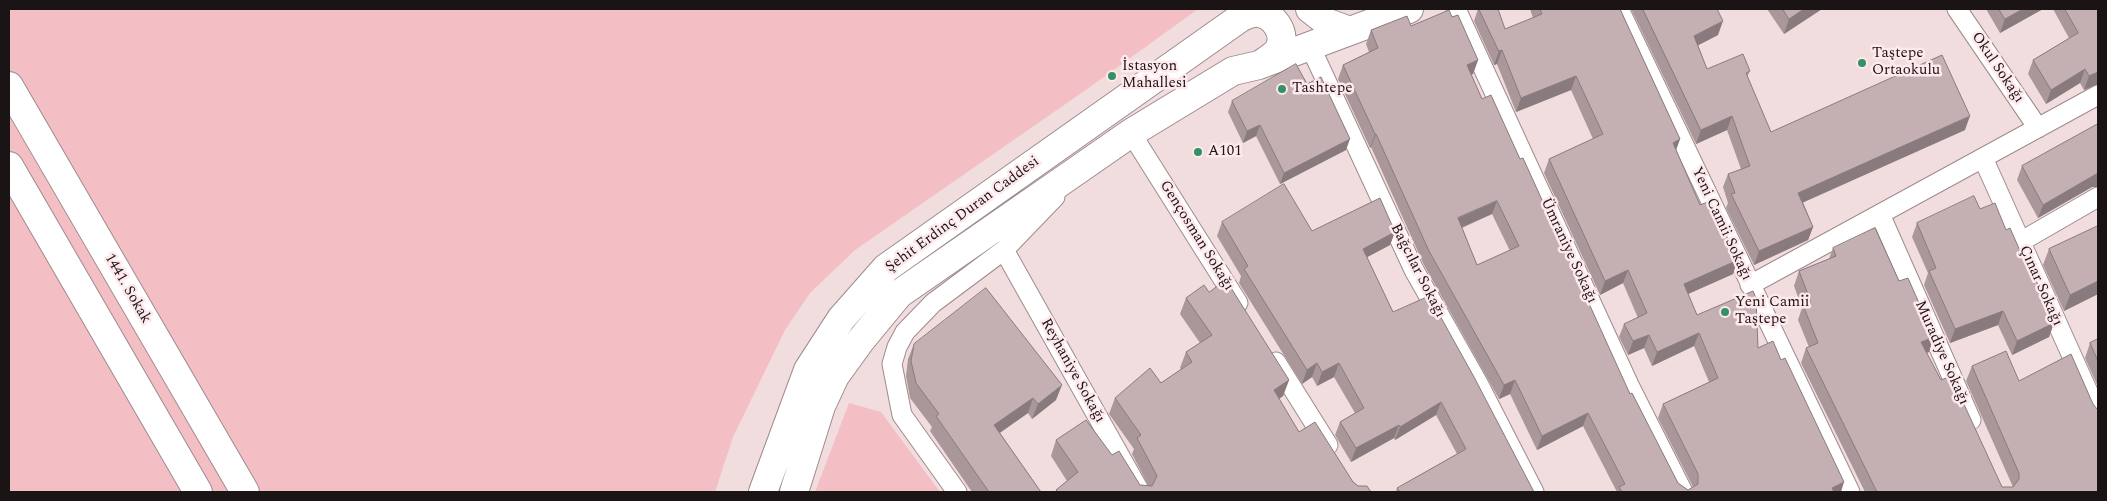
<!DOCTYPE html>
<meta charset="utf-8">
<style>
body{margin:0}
#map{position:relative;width:2107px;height:501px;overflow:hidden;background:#f1dcde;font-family:Spectral,serif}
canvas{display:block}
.frame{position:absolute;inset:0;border:10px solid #1b1415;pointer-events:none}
</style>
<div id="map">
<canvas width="2107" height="501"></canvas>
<div class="frame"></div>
</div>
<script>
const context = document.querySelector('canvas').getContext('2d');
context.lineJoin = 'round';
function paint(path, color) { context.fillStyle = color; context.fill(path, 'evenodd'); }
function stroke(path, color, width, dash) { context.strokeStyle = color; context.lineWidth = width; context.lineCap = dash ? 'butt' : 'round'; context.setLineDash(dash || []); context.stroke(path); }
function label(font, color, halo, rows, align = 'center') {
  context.font = font + ' Spectral,serif'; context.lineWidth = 5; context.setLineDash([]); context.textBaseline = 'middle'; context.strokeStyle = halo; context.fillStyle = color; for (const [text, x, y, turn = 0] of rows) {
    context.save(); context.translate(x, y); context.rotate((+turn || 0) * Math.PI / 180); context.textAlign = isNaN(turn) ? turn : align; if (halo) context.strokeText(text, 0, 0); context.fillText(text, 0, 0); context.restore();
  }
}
const green = new Path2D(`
 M 9,9 L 1198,9 L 1090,87 L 855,250 L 810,293 L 785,330 L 733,437 L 715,492 L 9,492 Z
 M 849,403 L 881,412 L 940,492 L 815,492 Z`);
const street = new Path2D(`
 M 1456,9 L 1629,385 L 1683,492
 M 1619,9 L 1850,492
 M 1957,9 L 2038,128
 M 1310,46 L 1414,270 L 1479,385 L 1534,492
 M 1131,133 L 1238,303
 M 1983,158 L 2098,414
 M 1880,214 L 1971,420
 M 2020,242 L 2098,197
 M 1004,250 L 1140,492
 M 1750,285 L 2098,95
 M 1276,362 L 1328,445
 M 957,492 L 902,415 L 892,364 L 897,347 L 905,332 L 933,303 L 1004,250 L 1055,197`);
const secondary = new Path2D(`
 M 1310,9 L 1328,23 L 1347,30
 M 1240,18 C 1246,15 1253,12 1259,13 C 1275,15 1287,35 1279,49 C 1275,56 1267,60 1261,64
 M 9,86 L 245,492
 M 9,166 L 198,492
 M 763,492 L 808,370 L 841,319 L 886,268 L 1240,18 L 1248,9
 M 794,492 L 821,406 L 835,376 L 861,340 L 899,294 L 1131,133 L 1233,71 L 1259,65 L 1409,9`);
const wall = new Path2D(`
 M 1478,9 L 1498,9 L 1505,29 L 1533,18 L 1530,9 L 1620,9 L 1680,139 L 1676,150 L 1700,205 L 1733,274 L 1688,294 L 1697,315 L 1781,360 L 1841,492 L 1617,492 L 1583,426 L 1537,450 L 1510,394 L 1499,399 L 1424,265 L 1371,147 L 1370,148 L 1338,79 L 1343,65 L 1369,52 L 1366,44 L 1371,30 L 1411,26 L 1452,17 L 1478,60 L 1473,74 L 1471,75 L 1482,99 L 1630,394 L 1678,483 L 1688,490 L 1693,487 L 1658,418 L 1663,404 L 1709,382 L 1694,346 L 1652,366 L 1644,348 L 1628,355 L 1619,337 L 1624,324 L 1638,318 L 1623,283 L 1600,295 L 1544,173 L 1549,159 L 1593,139 L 1571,90 L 1516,112 L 1497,64 L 1494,65 L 1474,21 ZM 1492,214 L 1510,251 L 1477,265 L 1462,228 Z
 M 1631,9 L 1717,9 L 1718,35 L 1698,45 L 1707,69 L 1750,71 L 1747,77 L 1771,132 L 1965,130 L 1803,202 L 1813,227 L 1808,240 L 1754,265 L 1726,208 L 1728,203 L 1723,187 L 1728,174 L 1741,169 L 1727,130 L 1696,144 Z
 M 1767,9 L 1822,9 L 1784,34 Z
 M 1986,9 L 2043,9 L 2000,33 Z
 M 2053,9 L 2098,9 L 2098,84 L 2084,90 L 2080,83 L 2046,104 L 2028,74 L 2033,60 L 2069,38 Z
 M 1307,84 L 1346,150 L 1280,184 L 1256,136 L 1243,143 L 1228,112 L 1232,101 Z
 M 2098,124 L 2098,187 L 2092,187 L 2038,218 L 2017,180 L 2022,166 Z
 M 1980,209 L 2006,230 L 2025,262 L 2054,323 L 2049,337 L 2012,355 L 1998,325 L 1950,343 L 1924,285 L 1928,273 L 1912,237 L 1917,223 Z
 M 1222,222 L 1312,231 L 1395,232 L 1390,245 L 1367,257 L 1393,312 L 1534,492 L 1396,492 L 1397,488 L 1457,454 L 1436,415 L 1395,440 L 1394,438 L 1351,462 L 1335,435 L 1340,422 L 1355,413 L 1334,377 L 1317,386 L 1312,377 L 1302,384 L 1239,283 L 1241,276 L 1217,236 Z
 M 2098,226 L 2098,294 L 2064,311 L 2043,265 L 2049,249 Z
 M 1833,248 L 1929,352 L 1926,353 L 1941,380 L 2002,487 L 2013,487 L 1966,381 L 1972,366 L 2019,381 L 2098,492 L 1865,492 L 1801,363 L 1806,348 L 1809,347 L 1798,320 L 1802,308 L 1794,286 L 1799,271 L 1829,259 Z
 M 1209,292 L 1289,380 L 1283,396 L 1279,399 L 1299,432 L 1358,486 L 1371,492 L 1055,492 L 1056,490 L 1067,481 L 1051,456 L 1056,440 L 1112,455 L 1140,485 L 1148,485 L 1132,454 L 1134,449 L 1109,414 L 1115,398 L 1161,383 L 1181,369 L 1180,368 L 1186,352 L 1200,343 L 1180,314 L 1186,298 Z
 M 2098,339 L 2098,387 L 2085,358 L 2090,343 Z
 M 914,344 L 1056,400 L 1032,419 L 1028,413 L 1000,433 L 1041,492 L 972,492 L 930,431 L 932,427 L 910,398 L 906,376 L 908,359 Z`);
const shadedWall = new Path2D(`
 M 1804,9 L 1822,9 L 1784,34 L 1789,19 Z
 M 2023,9 L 2043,9 L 2000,33 L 2005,19 Z
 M 1723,21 L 1718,35 L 1689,50 L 1694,36 Z
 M 1502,50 L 1497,64 L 1494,65 L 1499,51 Z
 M 1478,60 L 1473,74 L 1462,79 L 1467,65 Z
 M 2085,69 L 2080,83 L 2046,104 L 2051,90 Z
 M 2098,72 L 2098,84 L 2084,90 L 2089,76 Z
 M 1576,76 L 1571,90 L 1516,112 L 1521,98 Z
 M 1732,116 L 1727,130 L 1696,144 L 1701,130 Z
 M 1970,116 L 1965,130 L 1793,207 L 1798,193 Z
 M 1260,125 L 1256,136 L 1243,143 L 1247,131 Z
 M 1375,134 L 1376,134 L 1371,147 L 1370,148 Z
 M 1350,139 L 1346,150 L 1280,184 L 1284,173 Z
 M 1680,139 L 1675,153 L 1673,143 Z
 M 2097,173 L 2098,173 L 2098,187 L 2092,187 L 2038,218 L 2043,205 Z
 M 1497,201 L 1492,214 L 1453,231 L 1458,218 Z
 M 1813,227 L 1808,240 L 1754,265 L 1759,251 Z
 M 1395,232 L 1390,245 L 1358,262 L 1363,249 Z
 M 1738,260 L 1733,274 L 1679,298 L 1684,284 Z
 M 1628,270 L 1623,283 L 1600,295 L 1605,281 Z
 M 2098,281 L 2098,294 L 2064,311 L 2070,295 Z
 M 2003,311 L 1998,325 L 1950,343 L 1955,329 Z
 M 2054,323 L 2049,337 L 2012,355 L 2017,341 Z
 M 1699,333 L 1694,346 L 1652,366 L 1657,352 Z
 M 1649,335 L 1644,348 L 1628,355 L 1633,341 Z
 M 1934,337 L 1929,352 L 1916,357 L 1921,342 Z
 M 1317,363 L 1312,377 L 1302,384 L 1307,370 Z
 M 1339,363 L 1334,377 L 1317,386 L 1322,372 Z
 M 1289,380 L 1283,396 L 1268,406 L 1274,390 Z
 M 1515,380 L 1510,394 L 1499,399 L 1504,385 Z
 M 1062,385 L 1056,400 L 1032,419 L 1038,404 Z
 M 1033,398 L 1028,413 L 989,440 L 994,425 Z
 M 1441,402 L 1436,415 L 1395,440 L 1400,427 Z
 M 1588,413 L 1583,426 L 1537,450 L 1542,436 Z
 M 1399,425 L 1394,438 L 1351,462 L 1356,448 Z
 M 1844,482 L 1841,492 L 1830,492 L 1832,488 Z`);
const building = new Path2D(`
 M 1479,9 L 1498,9 L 1505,29 L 1542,14 L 1540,9 L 1620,9 L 1680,139 L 1673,143 L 1700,205 L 1710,201 L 1738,260 L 1684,284 L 1697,315 L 1753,291 L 1756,298 L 1758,348 L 1773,341 L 1781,360 L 1785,358 L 1844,482 L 1832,488 L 1834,492 L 1622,492 L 1619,487 L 1625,484 L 1588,413 L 1542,436 L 1515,380 L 1504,385 L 1429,251 L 1376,134 L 1375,134 L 1343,65 L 1378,48 L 1371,30 L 1407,16 L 1411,26 L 1449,10 L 1452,17 L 1458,15 L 1478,60 L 1467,65 L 1482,99 L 1491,95 L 1520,159 L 1523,158 L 1630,394 L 1632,393 L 1678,483 L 1688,490 L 1698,484 L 1698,474 L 1663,404 L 1718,378 L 1699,333 L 1657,352 L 1649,335 L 1633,341 L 1624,324 L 1647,313 L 1628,270 L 1605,281 L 1549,159 L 1603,134 L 1576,76 L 1521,98 L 1502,50 L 1499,51 ZM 1497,201 L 1519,246 L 1477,265 L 1458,218 Z
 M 1643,9 L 1717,9 L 1723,21 L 1694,36 L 1707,69 L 1743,54 L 1750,71 L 1746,73 L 1771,132 L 1942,55 L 1970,116 L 1798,193 L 1813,227 L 1759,251 L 1731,194 L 1735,193 L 1728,174 L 1750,166 L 1732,116 L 1701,130 Z
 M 1783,9 L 1804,9 L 1789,19 Z
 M 1999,9 L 2023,9 L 2005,19 Z
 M 2065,9 L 2098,9 L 2098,34 L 2097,35 L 2098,36 L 2098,72 L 2089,76 L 2085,69 L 2051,90 L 2033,60 L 2078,33 Z
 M 1296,64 L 1307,84 L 1321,77 L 1350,139 L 1284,173 L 1260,125 L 1247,131 L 1232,101 Z
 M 2098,124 L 2098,173 L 2043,205 L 2022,166 Z
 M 1284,184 L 1312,231 L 1380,198 L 1395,232 L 1363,249 L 1393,312 L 1429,296 L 1474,377 L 1534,492 L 1400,492 L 1397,488 L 1466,449 L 1441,402 L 1400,427 L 1399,425 L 1356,448 L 1340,422 L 1364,408 L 1339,363 L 1322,372 L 1317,363 L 1307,370 L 1244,269 L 1248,266 L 1222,222 Z
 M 1974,196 L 1980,209 L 1995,203 L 2006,230 L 2010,228 L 2025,262 L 2028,261 L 2054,323 L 2017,341 L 2003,311 L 1955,329 L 1929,271 L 1936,268 L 1917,223 Z
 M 2098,226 L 2098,281 L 2070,295 L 2049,249 Z
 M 1875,228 L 1899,281 L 1908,278 L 1934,337 L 1921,342 L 1941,380 L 1951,376 L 2002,487 L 2013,487 L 2019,479 L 2019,473 L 1972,366 L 2006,351 L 2019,381 L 2071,354 L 2093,404 L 2097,409 L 2098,409 L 2098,492 L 1877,492 L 1806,348 L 1818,343 L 1803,305 L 1811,302 L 1799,271 L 1836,256 L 1833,248 Z
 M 1226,280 L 1289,380 L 1274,390 L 1299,432 L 1315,422 L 1353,482 L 1358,486 L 1367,486 L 1371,492 L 1058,492 L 1056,490 L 1078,472 L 1056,440 L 1086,420 L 1112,455 L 1119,451 L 1140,485 L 1152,486 L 1157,476 L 1137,438 L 1141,435 L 1115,398 L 1150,368 L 1161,383 L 1192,362 L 1186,352 L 1212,335 L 1186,298 L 1204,285 L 1209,292 Z
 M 986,288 L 1062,385 L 1038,404 L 1033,398 L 994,425 L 1041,492 L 989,492 L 936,416 L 939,414 L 916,383 L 911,361 L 914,344 Z
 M 2098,339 L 2098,361 L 2090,343 Z`);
const markers = [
 [1862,63,5,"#359066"],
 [1112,76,5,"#359066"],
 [1282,89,5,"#359066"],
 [1198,152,5,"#359066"],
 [1725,312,5,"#359066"]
];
const poiNames = [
 ["Taştepe",1872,54],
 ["Ortaokulu",1872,71],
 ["İstasyon",1122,67],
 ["Mahallesi",1122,84],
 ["Tashtepe",1292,89],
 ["A101",1208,152],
 ["Yeni Camii",1735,303],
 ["Taştepe",1735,320]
];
const streetNames = [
 ["Okul Sokağı",1997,68,56],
 ["Şehit Erdinç Duran Caddesi",963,215,-36],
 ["Yeni Camii Sokağı",1721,224,65],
 ["Gençosman Sokağı",1196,236,58],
 ["Ümraniye Sokağı",1568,251,65],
 ["Bağcılar Sokağı",1417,271,63],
 ["Çınar Sokağı",2040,286,66],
 ["1441. Sokak",127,289,60],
 ["Muradiye Sokağı",1941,353,66],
 ["Reyhaniye Sokağı",1072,371,61]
];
paint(green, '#f4bec5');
stroke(street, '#9e8b8d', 21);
stroke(secondary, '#9e8b8d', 30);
stroke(street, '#fff', 19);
stroke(secondary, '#fff', 28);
paint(wall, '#a9979a');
paint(shadedWall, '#897b7d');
paint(building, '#c4b0b3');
stroke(building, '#897b7d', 1);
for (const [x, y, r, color] of markers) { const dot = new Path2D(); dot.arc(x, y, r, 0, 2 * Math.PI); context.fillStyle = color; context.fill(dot); stroke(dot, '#fee9ec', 2); }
label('15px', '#1b1415', '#fee9ec', poiNames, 'left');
label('15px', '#1b1415', '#fee9ec', streetNames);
</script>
